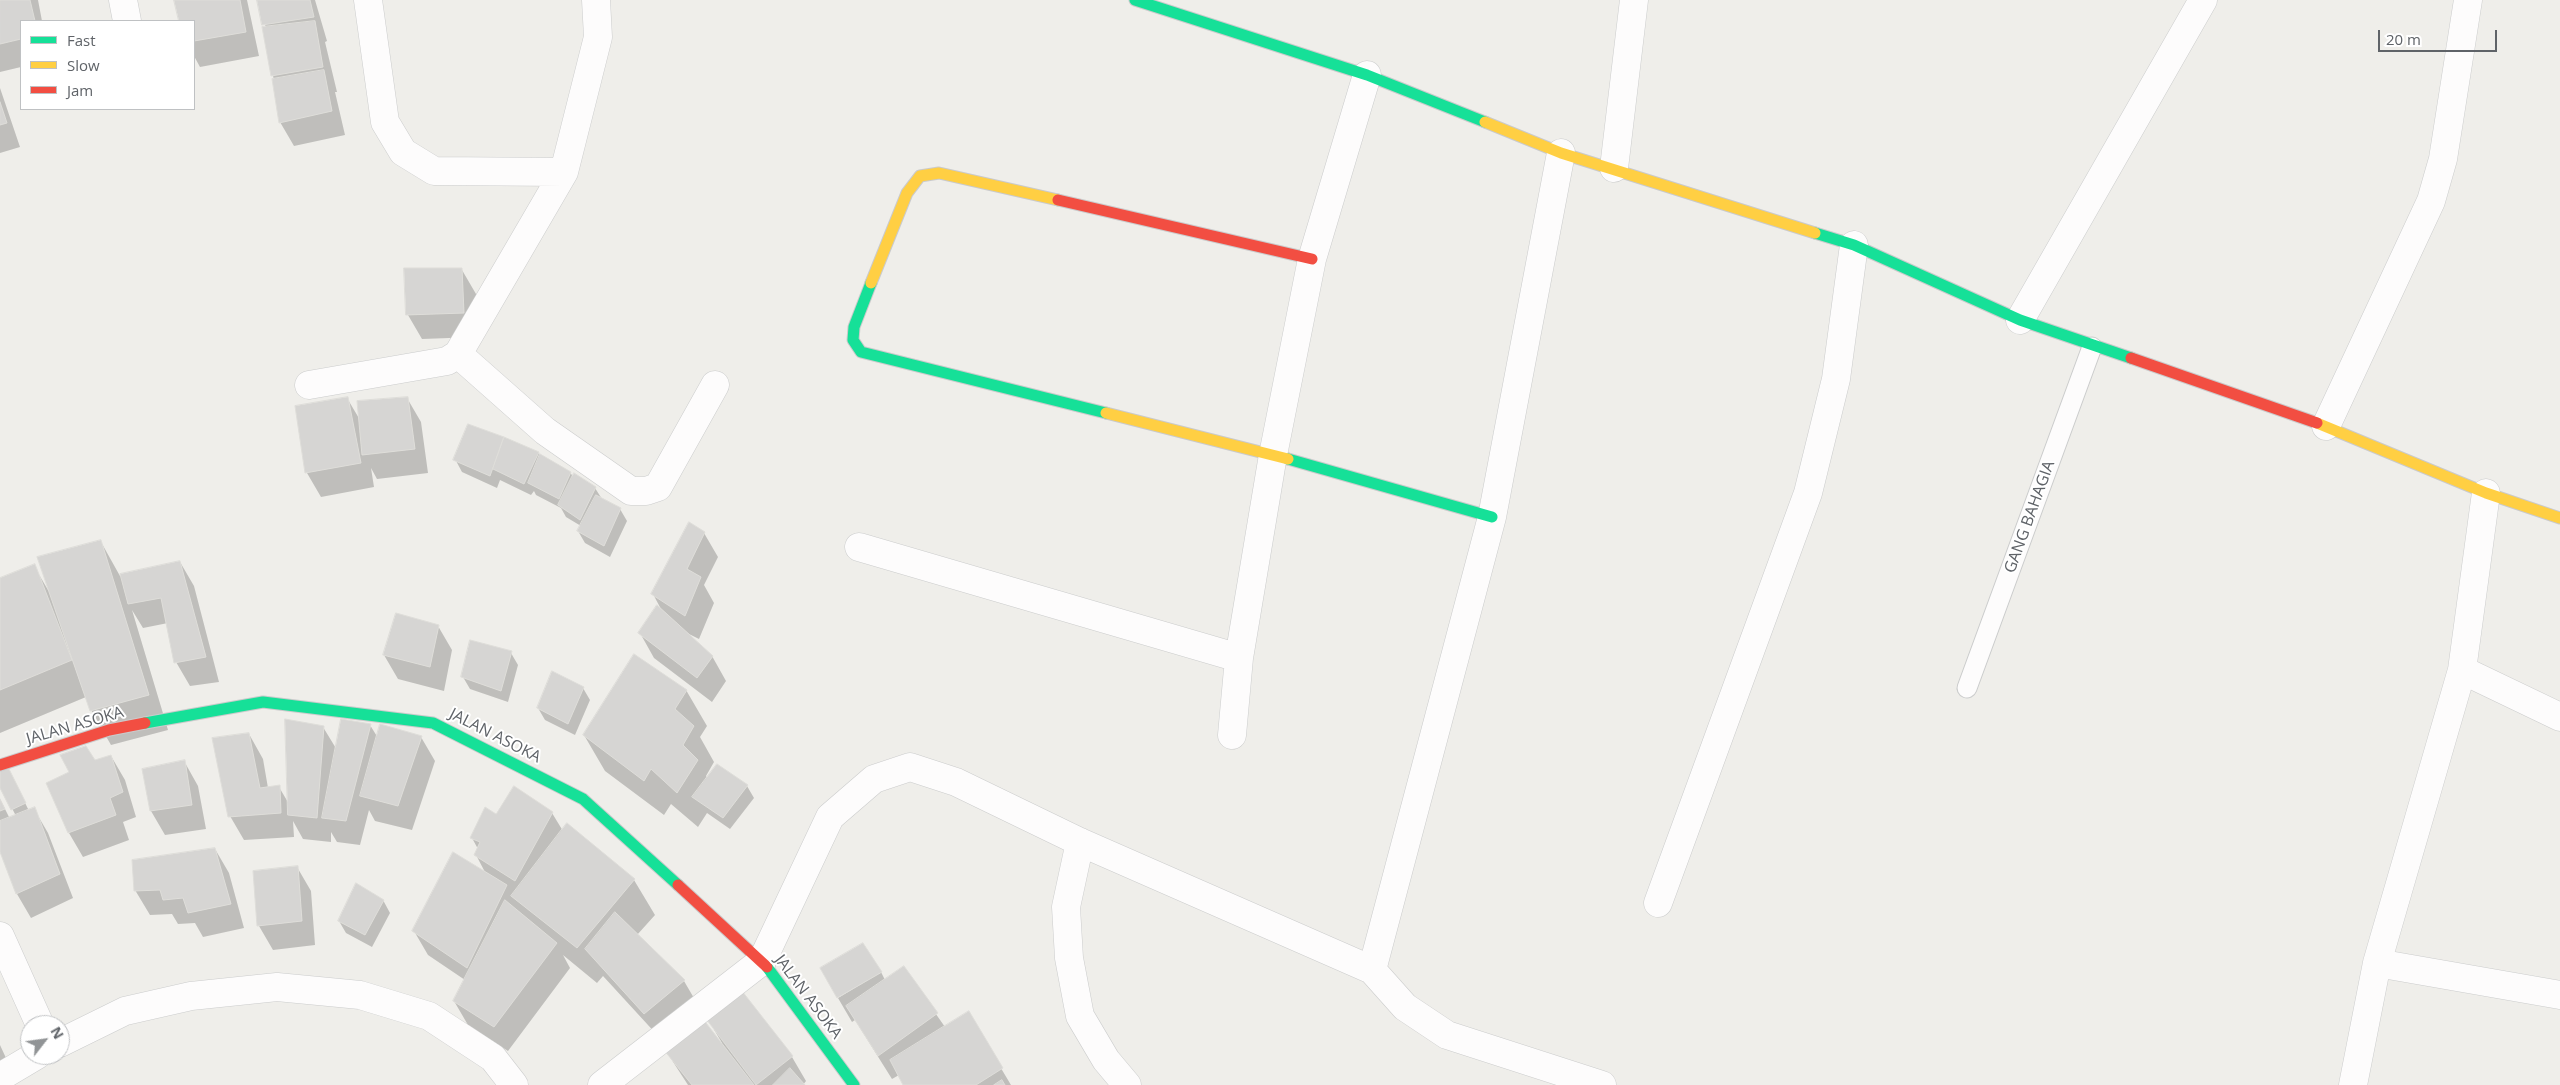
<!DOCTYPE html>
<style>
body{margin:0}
#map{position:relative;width:2560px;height:1085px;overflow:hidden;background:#efeeea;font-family:"Open Sans",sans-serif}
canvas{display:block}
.legend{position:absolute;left:20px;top:20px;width:175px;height:90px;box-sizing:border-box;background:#fff;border:1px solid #bfc1c3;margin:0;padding:6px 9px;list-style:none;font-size:15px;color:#5f6368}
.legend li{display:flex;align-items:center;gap:10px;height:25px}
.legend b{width:25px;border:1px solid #bfc1c3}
.north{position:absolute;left:20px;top:1015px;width:50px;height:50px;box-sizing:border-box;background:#fff;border:1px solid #bfc1c3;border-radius:50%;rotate:60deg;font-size:14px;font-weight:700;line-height:20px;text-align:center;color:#5f6368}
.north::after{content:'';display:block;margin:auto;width:18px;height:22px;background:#919496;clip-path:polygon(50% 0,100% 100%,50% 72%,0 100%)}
.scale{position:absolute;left:2378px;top:30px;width:119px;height:22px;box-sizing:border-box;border:2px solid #5f6368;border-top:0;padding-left:6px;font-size:15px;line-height:18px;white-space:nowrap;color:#5f6368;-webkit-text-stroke:4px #fff;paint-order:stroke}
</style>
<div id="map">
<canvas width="2560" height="1085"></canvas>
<ul class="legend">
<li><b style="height:6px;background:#16e098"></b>Fast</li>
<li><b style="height:6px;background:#ffcf43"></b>Slow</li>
<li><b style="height:6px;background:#f24e42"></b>Jam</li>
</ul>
<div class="north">N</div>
<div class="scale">20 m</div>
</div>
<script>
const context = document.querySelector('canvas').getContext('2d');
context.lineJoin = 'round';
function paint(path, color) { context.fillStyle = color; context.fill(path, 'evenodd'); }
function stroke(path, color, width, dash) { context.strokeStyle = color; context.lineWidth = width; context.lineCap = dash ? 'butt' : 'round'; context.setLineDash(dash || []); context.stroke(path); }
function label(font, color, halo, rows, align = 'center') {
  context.font = font + ' "Open Sans",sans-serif'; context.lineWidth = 4; context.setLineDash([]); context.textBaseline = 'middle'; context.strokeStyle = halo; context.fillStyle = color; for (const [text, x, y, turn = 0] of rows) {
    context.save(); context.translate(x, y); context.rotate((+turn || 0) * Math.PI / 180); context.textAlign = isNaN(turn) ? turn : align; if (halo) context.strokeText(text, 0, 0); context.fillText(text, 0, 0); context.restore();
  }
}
const shadow = new Path2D(`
 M 0,0 L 38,0 L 42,21 L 21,21 L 21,67 L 0,72 Z
 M 175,0 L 247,0 L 259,56 L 200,67 L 194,56 L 194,21 L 181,21 Z
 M 258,0 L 315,0 L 327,41 L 325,42 L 337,92 L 335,92 L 345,135 L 294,146 L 280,122 L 266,28 Z
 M 0,88 L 20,147 L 0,153 Z
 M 462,270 L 476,294 L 477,337 L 422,339 L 408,315 Z
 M 347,398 L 360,420 L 407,398 L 421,422 L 428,473 L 377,479 L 371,468 L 374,487 L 321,497 L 307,473 L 296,407 Z
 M 468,425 L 538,453 L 570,472 L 573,477 L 595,488 L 602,499 L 620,509 L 627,521 L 610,557 L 585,543 L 578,531 L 581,526 L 566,517 L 561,508 L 536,495 L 534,491 L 531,495 L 500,480 L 497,488 L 462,472 L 455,459 Z
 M 704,533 L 718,557 L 704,585 L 714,603 L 699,639 L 685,632 L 712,656 L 726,681 L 712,702 L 654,658 L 640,633 L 662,611 L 653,594 Z
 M 101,542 L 120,576 L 180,562 L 194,586 L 219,682 L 190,686 L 176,662 L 168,623 L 143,628 L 132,610 L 168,730 L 111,745 L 91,710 L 86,697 L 0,733 L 0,579 L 34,566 L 48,590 Z
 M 438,626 L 452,650 L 444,691 L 398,679 L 384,655 Z
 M 511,653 L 518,665 L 508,702 L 470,689 L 463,677 Z
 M 583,688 L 590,700 L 575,735 L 545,720 L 538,708 Z
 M 686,690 L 707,726 L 700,737 L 714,762 L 706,776 L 707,778 L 747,786 L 754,798 L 730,829 L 707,813 L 698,827 L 671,804 L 664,815 L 605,771 L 584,735 Z
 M 370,725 L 378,738 L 421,737 L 435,761 L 412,830 L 375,821 L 369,810 L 360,845 L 337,842 L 331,832 L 331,842 L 303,839 L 293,821 L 294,837 L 244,840 L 230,816 L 249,734 L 263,759 L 268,788 L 279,787 L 289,804 L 323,727 L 337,750 Z
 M 111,756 L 125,780 L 136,817 L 123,822 L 129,840 L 83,857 L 69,833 L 94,762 Z
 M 184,761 L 198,786 L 206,829 L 165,835 L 151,811 L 143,770 Z
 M 15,782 L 29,811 L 34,809 L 48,833 L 73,898 L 31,918 L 17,894 L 0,848 L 0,799 L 10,819 L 16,816 L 0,785 Z
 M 552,813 L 563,831 L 634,880 L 655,915 L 637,935 L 684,981 L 698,1005 L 659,1037 L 603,976 L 597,983 L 563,955 L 570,968 L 508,1051 L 468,1025 L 454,1001 L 465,980 L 428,955 L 414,931 L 486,874 L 476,855 L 478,849 L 472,838 L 496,815 Z
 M 215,849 L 229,873 L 244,928 L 203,937 L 195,923 L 178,924 L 172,914 L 150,915 L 135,890 Z
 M 297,867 L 311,891 L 315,945 L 273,950 L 259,926 L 255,872 Z
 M 383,900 L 390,913 L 372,947 L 346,933 L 339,921 Z
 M 903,967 L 945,1027 L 968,1013 L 1011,1085 L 904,1085 L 899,1075 L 892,1079 L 855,1020 L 852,1022 L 838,998 L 881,972 L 885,980 Z
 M 709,1021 L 792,1057 L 806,1081 L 803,1085 L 688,1085 L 666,1051 L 722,1043 Z
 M 0,1045 L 6,1058 L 0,1061 Z`);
const building = new Path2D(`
 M 0,0 L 30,0 L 35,21 L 21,21 L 21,39 L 0,44 Z
 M 174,0 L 240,0 L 246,32 L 194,41 L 194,21 L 179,21 Z
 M 257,0 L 310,0 L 314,17 L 262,25 Z
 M 315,21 L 323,67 L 271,76 L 262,27 Z
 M 324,70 L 332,111 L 279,123 L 272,79 Z
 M 0,102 L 7,123 L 0,125 Z
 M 404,268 L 462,268 L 464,313 L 406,315 Z
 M 348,397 L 361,463 L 305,473 L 295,406 Z
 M 408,397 L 415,449 L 362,455 L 357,401 Z
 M 468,424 L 504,437 L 490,476 L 453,460 Z
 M 504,437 L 539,452 L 524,484 L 493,469 Z
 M 540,454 L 571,472 L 559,499 L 528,483 Z
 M 574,473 L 596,487 L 580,520 L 558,505 Z
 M 596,495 L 621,508 L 604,546 L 577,531 Z
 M 689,522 L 705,532 L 687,569 L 701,577 L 685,616 L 651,594 Z
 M 101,540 L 149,695 L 90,711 L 37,557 Z
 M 180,561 L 206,657 L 174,663 L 161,598 L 128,604 L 120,574 Z
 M 35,564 L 72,660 L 0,690 L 0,578 Z
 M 657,605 L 713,656 L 697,678 L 638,633 Z
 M 396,613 L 439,625 L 430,667 L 383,655 Z
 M 470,640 L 512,651 L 501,691 L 461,677 Z
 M 634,654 L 687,690 L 675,709 L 694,726 L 683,745 L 698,760 L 677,793 L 651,769 L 644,781 L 583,735 Z
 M 552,671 L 584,687 L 568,724 L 537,708 Z
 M 285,719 L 324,726 L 317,818 L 288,815 Z
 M 341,719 L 371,724 L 346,821 L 322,818 Z
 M 380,724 L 422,736 L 398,806 L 360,796 Z
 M 249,733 L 260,788 L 280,785 L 281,813 L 228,817 L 212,738 Z
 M 86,746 L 95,760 L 111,755 L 123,792 L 110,798 L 116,815 L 68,833 L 46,783 L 69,772 L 60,755 Z
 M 185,760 L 192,805 L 150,811 L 142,769 Z
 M 717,764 L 748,785 L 723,818 L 692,797 Z
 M 9,769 L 26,803 L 11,810 L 0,788 L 0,771 Z
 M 514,786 L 553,812 L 515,881 L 474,855 L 480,842 L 470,838 L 485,807 L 496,814 Z
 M 0,799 L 5,809 L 0,811 Z
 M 35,807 L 60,874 L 16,894 L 0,852 L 0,821 Z
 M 567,823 L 635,879 L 577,948 L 511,896 Z
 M 215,848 L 231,904 L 188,913 L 183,898 L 163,900 L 160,890 L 134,891 L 132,860 Z
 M 453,852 L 507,885 L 467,968 L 412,931 Z
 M 298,866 L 302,921 L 257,926 L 253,871 Z
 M 356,883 L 384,900 L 365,935 L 338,921 Z
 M 505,900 L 557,943 L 494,1027 L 453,1001 Z
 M 615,912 L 685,980 L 644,1014 L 585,949 Z
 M 863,943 L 882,972 L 837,998 L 820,968 Z
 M 904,966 L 938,1013 L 878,1056 L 846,1006 Z
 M 742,991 L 793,1056 L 756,1085 L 707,1020 Z
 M 969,1011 L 1003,1068 L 976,1085 L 903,1085 L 890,1060 Z
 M 703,1019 L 754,1085 L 692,1085 L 664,1050 Z
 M 790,1068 L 805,1085 L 773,1085 Z
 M 1002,1080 L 1005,1085 L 994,1085 Z`);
const lane = new Path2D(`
 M 1967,688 L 2092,347`);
const street = new Path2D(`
 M 123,0 L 127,21
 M 368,0 L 385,122 L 403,152 L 434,171 L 564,172
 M 1561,153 L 1492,517 L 1372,970 L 1405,1007 L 1447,1035 L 1602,1085
 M 1614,168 L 1634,0
 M 2020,320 L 2203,0
 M 458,354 L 545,431 L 631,491 L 646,491 L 658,487 L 715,385
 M 309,385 L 447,361 L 458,354 L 564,172 L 598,37 L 596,0
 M 2326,426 L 2431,201 L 2443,159 L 2468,0
 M 859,547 L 1239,658
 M 2462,670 L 2560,717
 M 1232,735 L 1239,658 L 1273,455 L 1312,259 L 1367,75
 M 1080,842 L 1066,907 L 1069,958 L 1080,1016 L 1106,1060 L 1127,1085
 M 1658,903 L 1808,493 L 1836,379 L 1854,245
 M 0,936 L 40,1025
 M 2377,963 L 2560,995
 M 60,1043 L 125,1011 L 191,996 L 277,987 L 360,995 L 429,1016 L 493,1058 L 514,1085
 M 0,1077 L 37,1055
 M 602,1085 L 762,961 L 830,817 L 874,779 L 910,767 L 956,782 L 1080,842 L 1372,970
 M 2353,1085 L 2377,963 L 2462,670 L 2486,493`);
const fast = new Path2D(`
 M 1135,0 L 1367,75 L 1485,122
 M 1815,233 L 1854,245 L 2020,320 L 2131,358
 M 871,283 L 854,327 L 853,340 L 861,352 L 1106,413
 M 1288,459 L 1492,517
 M 145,723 L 263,702 L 433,723 L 583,799 L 678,885
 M 767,967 L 854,1085`);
const slow = new Path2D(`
 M 1485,122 L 1561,153 L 1815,233
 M 871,283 L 907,193 L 920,176 L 939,173 L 1058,200
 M 1106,413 L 1288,459
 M 2317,423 L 2486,493 L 2560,518`);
const jam = new Path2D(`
 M 1058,200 L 1312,259
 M 2131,358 L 2317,423
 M 0,765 L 109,730 L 145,723
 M 678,885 L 767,967`);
const streetNames = [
 ["GANG BAHAGIA",2030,517,-70],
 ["JALAN ASOKA",75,726,-16],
 ["JALAN ASOKA",495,736,27],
 ["JALAN ASOKA",808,997,53]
];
paint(shadow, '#0003');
paint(building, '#d6d5d3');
stroke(building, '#deddd9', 1);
stroke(lane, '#cbcccc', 21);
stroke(street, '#cbcccc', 29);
stroke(fast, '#cacacb', 13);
stroke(slow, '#cacacb', 13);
stroke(jam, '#cacacb', 13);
stroke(lane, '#fdfcfc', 19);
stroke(street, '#fdfcfc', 28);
stroke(fast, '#16e098', 11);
stroke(slow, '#ffcf43', 11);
stroke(jam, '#f24e42', 11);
label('16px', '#5f6368', '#fff', streetNames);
</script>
